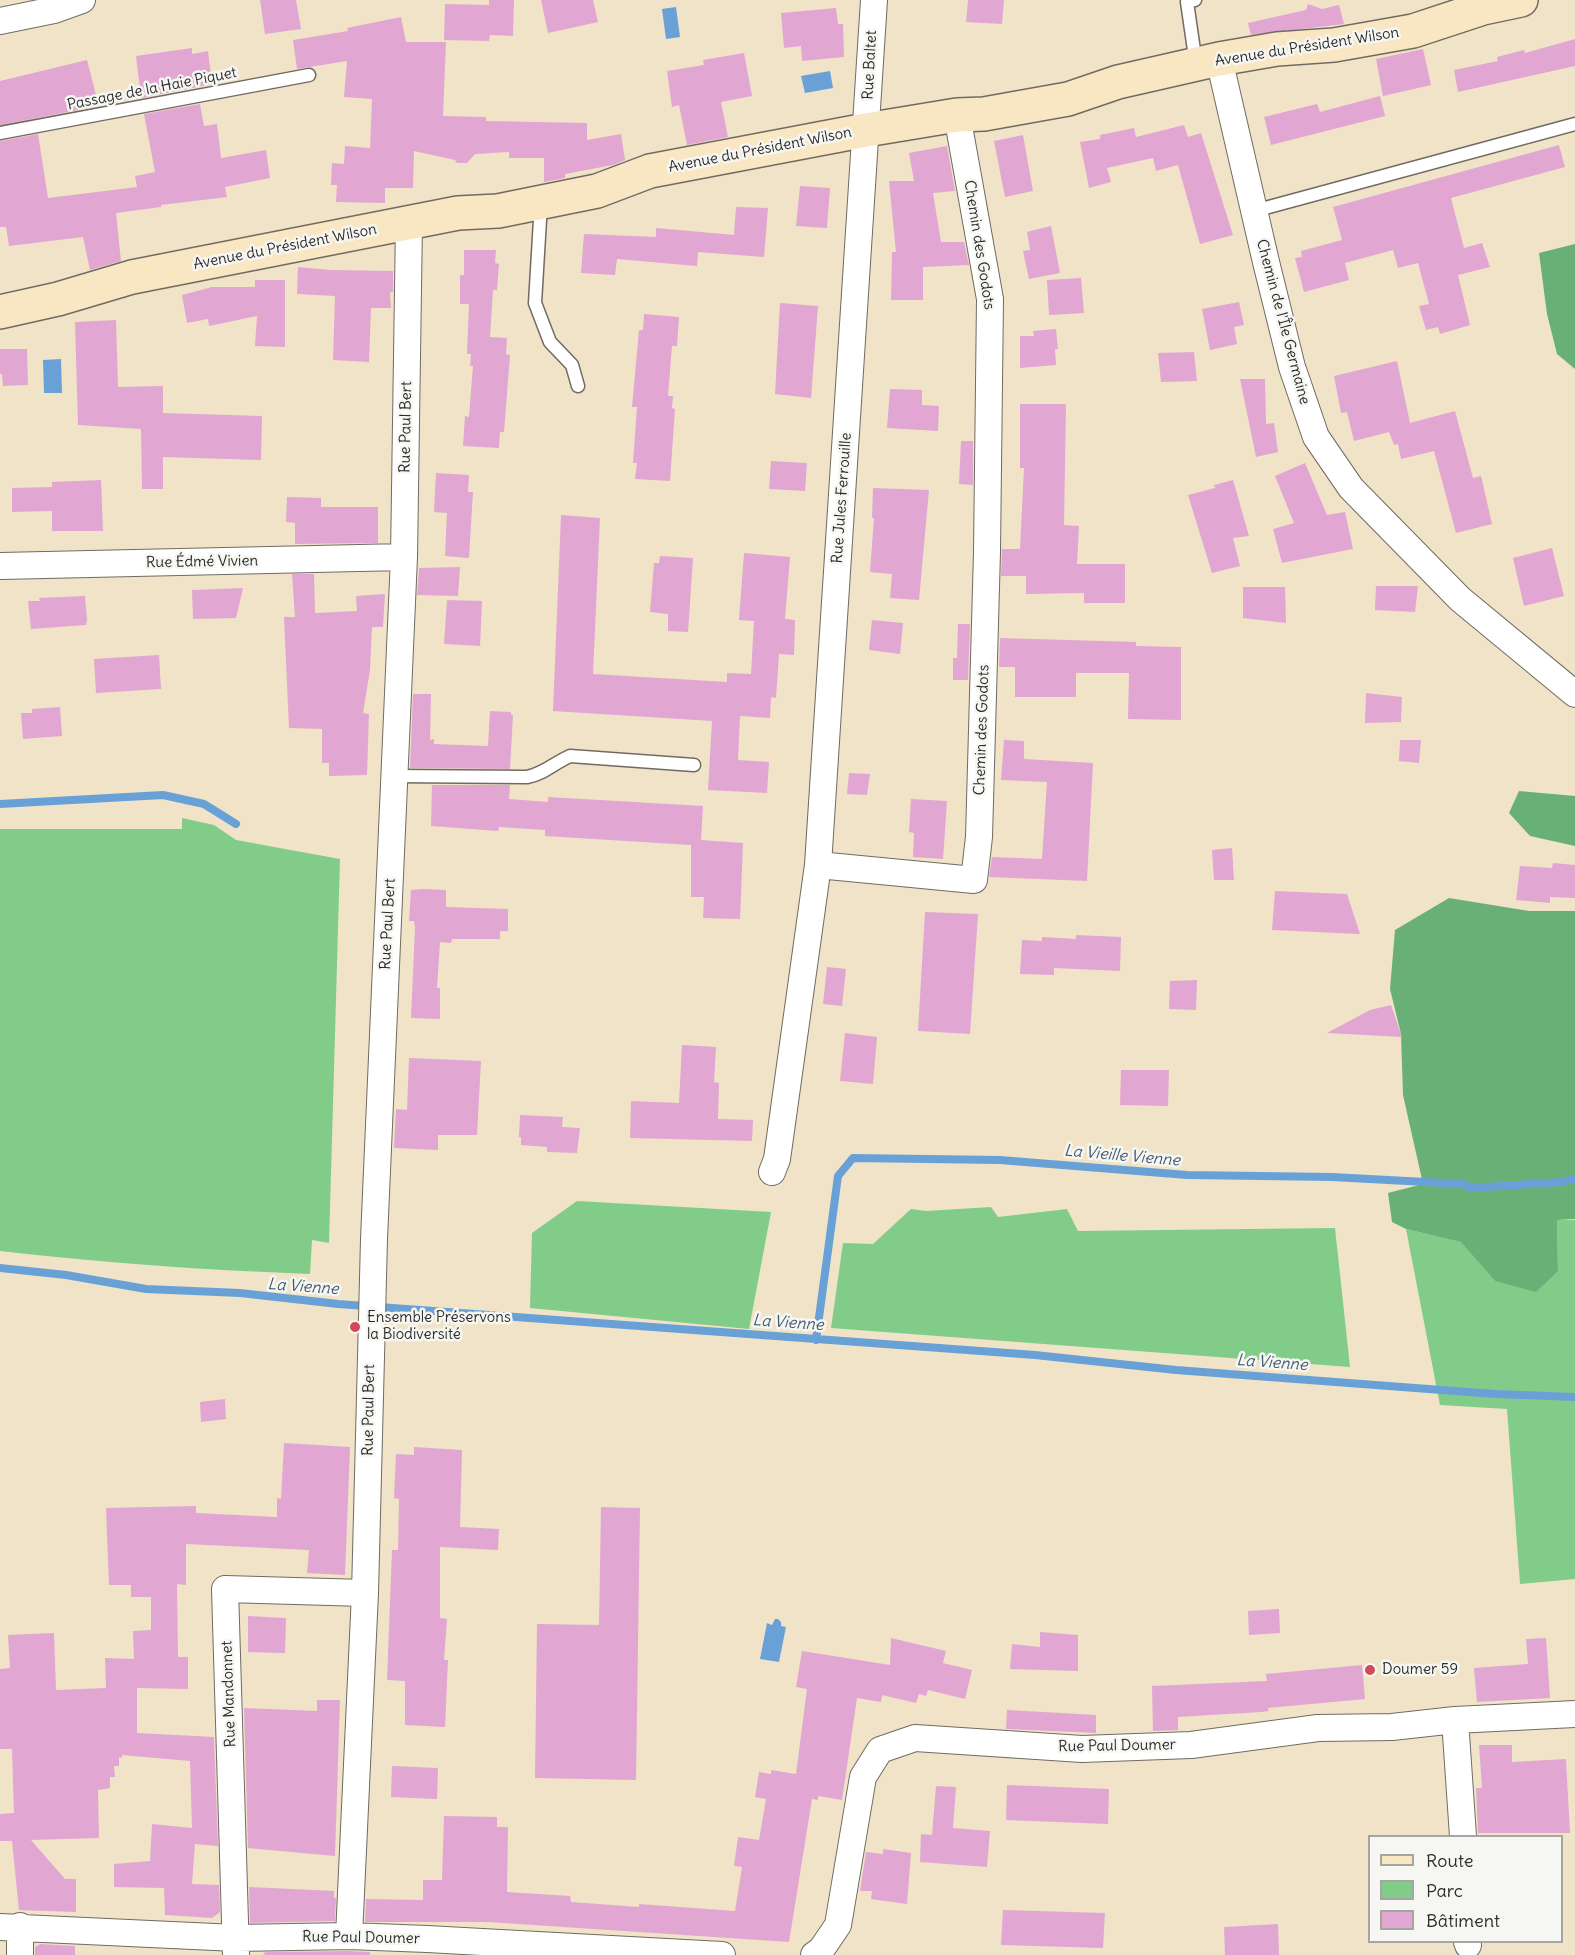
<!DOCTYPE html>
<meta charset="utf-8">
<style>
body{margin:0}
#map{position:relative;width:1575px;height:1955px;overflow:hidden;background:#f0e3c8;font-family:Delius,sans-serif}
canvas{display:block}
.legend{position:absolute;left:1368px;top:1835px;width:195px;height:108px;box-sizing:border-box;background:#f6f6f2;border:2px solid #a5a5a2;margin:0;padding:8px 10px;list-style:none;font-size:18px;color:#2b2b2b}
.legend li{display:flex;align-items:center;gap:12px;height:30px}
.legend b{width:30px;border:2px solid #a5a5a2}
</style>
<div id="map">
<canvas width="1575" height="1955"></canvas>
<ul class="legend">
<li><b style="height:8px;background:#f9e7c3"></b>Route</li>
<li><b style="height:16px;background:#82cc8a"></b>Parc</li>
<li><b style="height:16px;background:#e1a7d2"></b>Bâtiment</li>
</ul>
</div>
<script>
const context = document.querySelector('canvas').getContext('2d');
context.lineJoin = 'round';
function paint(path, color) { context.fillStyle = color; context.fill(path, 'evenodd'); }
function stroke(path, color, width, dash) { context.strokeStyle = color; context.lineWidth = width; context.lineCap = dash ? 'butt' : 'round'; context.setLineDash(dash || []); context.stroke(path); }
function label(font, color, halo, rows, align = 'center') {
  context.font = font + ' Delius,sans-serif'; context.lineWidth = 5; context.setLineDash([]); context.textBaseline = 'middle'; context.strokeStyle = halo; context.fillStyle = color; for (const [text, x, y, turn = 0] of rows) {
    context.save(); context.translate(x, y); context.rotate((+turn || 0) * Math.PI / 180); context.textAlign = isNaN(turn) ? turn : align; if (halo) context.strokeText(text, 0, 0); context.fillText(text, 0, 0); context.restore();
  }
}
const green = new Path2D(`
 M 182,818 L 214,825 L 236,840 L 340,859 L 329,1243 L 312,1240 L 310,1274 C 206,1270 103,1263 0,1251 L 0,829 L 182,829 Z
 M 577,1201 L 771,1212 L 749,1329 L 530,1308 L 532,1233 Z
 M 991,1207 L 998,1217 L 1067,1209 L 1078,1231 L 1335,1228 L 1350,1367 L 831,1328 L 843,1243 L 873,1244 L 911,1209 L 926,1211 Z
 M 1557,1220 L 1575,1220 L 1575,1579 L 1520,1584 L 1507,1409 L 1440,1405 L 1406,1229 L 1462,1242 L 1495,1281 L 1558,1271 Z`);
const forest = new Path2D(`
 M 1575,244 L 1575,369 L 1557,354 L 1547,314 L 1539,253 Z
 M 1519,791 L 1575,796 L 1575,846 L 1530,836 L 1509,813 Z
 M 1449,898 L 1529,911 L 1575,911 L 1575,1219 L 1557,1220 L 1558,1271 L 1536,1292 L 1495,1281 L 1461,1242 L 1406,1229 L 1392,1222 L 1388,1193 L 1423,1184 L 1403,1095 L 1401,1034 L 1390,989 L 1395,930 Z`);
const water = new Path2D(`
 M 676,7 L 680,37 L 666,39 L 662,9 Z
 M 830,71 L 833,88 L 805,93 L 801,76 Z
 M 61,359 L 62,393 L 44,393 L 43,360 Z
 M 775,1619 L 778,1619 L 781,1622 L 781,1626 L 786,1627 L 779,1662 L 760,1659 L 767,1623 L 772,1625 Z`);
const stream = new Path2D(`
 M 0,804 L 163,795 L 204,804 L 236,824
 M 0,1268 L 66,1275 L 146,1289 L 240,1293 L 338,1304 L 1035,1355 L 1176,1370 L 1495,1394 L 1575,1397
 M 816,1340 L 838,1176 L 853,1158 L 1000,1160 L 1187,1175 L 1332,1177 L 1463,1184 L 1472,1188 L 1560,1182 L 1575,1179`);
const building = new Path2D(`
 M 260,0 L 296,0 L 301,29 L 265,34 Z
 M 489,0 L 514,0 L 513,36 L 490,35 L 489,41 L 444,40 L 445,4 L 489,5 Z
 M 541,0 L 593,0 L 598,22 L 548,33 Z
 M 968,0 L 1004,0 L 1002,24 L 966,22 Z
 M 1308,4 L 1322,9 L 1339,5 L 1344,24 L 1251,35 L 1248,23 L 1306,10 Z
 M 836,8 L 838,24 L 843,24 L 844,57 L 802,61 L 801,46 L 784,48 L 781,13 Z
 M 401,17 L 406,42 L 446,42 L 443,116 L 486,117 L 486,121 L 587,123 L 587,140 L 621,134 L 625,160 L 613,165 L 565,174 L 565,178 L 544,182 L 544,158 L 509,158 L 509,152 L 475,154 L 467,163 L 457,163 L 455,160 L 414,151 L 413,188 L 385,188 L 385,203 L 336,202 L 337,185 L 331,185 L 332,163 L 344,164 L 345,146 L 370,148 L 372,99 L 344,97 L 347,61 L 297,69 L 293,40 L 348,31 L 347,28 Z
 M 1575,39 L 1575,66 L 1458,92 L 1454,70 L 1498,61 L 1497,57 L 1524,50 L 1525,53 Z
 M 192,48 L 192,54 L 208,51 L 212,84 L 141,98 L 136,56 Z
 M 1423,49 L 1431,85 L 1383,96 L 1376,59 Z
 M 744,53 L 752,96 L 721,102 L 728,137 L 687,145 L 679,105 L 672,107 L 667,71 L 704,65 L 703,60 Z
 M 87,60 L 99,106 L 0,125 L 0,81 Z
 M 1380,96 L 1385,116 L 1271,145 L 1264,117 L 1317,104 L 1320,112 Z
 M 200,104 L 204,126 L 217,124 L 221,158 L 266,150 L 270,178 L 225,187 L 227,197 L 161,205 L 161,207 L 116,213 L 121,261 L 90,270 L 83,237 L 9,246 L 6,227 L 0,227 L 0,141 L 38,134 L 48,198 L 137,187 L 135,176 L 155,172 L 144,114 Z
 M 1184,125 L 1188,137 L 1201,133 L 1233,235 L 1200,244 L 1178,165 L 1156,171 L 1153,158 L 1107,168 L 1111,182 L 1089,188 L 1080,142 L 1100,139 L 1100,135 L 1134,128 L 1136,137 Z
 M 1023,135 L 1033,191 L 1005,197 L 994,141 Z
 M 1559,145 L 1565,167 L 1451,198 L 1464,248 L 1482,243 L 1490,267 L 1458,275 L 1470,325 L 1440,334 L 1438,327 L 1426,330 L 1419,306 L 1429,304 L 1418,263 L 1398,268 L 1393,250 L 1345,263 L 1349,280 L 1304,292 L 1295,258 L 1302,257 L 1301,251 L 1342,240 L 1333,207 Z
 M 947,146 L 955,191 L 933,193 L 941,242 L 964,242 L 969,265 L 923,267 L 923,300 L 891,300 L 892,252 L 896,252 L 889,181 L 914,181 L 909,153 Z
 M 800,186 L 830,188 L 827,228 L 796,226 Z
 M 736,207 L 768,208 L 764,257 L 698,252 L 697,266 L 617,259 L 615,275 L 581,273 L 584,234 L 656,237 L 656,228 L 734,235 Z
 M 1051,226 L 1060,273 L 1029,279 L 1023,251 L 1030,250 L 1027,232 Z
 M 464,250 L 496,250 L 495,263 L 499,264 L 497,290 L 493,290 L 490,337 L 507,338 L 506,354 L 510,355 L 504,432 L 500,432 L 499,448 L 463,446 L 465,416 L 469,417 L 473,366 L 470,366 L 471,354 L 467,354 L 469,304 L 460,304 L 460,275 L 464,275 Z
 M 298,267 L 330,270 L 393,271 L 393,292 L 390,292 L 391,308 L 371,308 L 369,362 L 333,360 L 335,296 L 297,294 Z
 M 1081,278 L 1084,313 L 1049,315 L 1047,280 Z
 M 255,280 L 285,280 L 285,347 L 255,346 L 257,316 L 209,326 L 208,319 L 187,323 L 182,295 L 212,287 L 255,287 Z
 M 1239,302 L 1244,325 L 1234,327 L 1237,344 L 1210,350 L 1202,309 Z
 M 780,303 L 818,306 L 811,398 L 775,394 Z
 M 644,314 L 679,317 L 677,346 L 672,346 L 668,396 L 673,396 L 672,408 L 675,409 L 670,481 L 635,479 L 637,463 L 633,463 L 637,407 L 632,407 L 639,330 L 643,330 Z
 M 116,320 L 118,387 L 163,386 L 163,413 L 262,416 L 261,460 L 163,457 L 163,489 L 142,489 L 141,429 L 78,425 L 75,322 Z
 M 1056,329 L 1058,349 L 1055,349 L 1056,365 L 1020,368 L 1020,336 L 1034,336 L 1033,331 Z
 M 0,349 L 27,349 L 28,385 L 3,386 L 2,374 L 0,374 Z
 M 1194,352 L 1197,381 L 1161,382 L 1158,353 Z
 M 1397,361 L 1410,423 L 1455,411 L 1473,478 L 1481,476 L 1492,524 L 1456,533 L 1434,451 L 1401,459 L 1398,444 L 1394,445 L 1389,432 L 1354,441 L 1347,412 L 1341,413 L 1334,376 Z
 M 1240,379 L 1265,379 L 1266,424 L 1274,423 L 1278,452 L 1256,457 Z
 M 890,389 L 922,390 L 922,405 L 939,406 L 938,431 L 887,428 Z
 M 1020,404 L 1066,404 L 1064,525 L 1079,526 L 1077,564 L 1125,564 L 1125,603 L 1084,603 L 1084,593 L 1026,594 L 1026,576 L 1001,576 L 1002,549 L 1020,549 L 1024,468 L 1020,468 Z
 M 961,441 L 973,441 L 973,485 L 959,484 Z
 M 771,461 L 807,463 L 805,491 L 769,489 Z
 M 1305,463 L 1327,515 L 1345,512 L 1353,549 L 1282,563 L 1273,529 L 1294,523 L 1275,476 Z
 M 436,473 L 469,475 L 468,492 L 473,492 L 469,558 L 445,556 L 447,513 L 434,512 Z
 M 101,480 L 103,531 L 52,531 L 52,511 L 12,512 L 12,488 L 52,487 L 52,482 Z
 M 1233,480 L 1249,536 L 1233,538 L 1240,566 L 1212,573 L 1188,495 L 1215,488 L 1214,485 Z
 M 873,488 L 929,490 L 919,600 L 890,598 L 892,574 L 870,572 L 874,518 L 872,518 Z
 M 287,497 L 321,498 L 321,507 L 378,507 L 378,543 L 295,544 L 295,523 L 286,522 Z
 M 561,515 L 600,518 L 593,674 L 727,682 L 727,673 L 751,674 L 754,621 L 739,620 L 744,553 L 790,557 L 785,619 L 795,620 L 794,655 L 779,654 L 776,698 L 771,697 L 770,718 L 740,716 L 738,760 L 769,762 L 767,793 L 708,790 L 712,721 L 553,711 Z
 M 1552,548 L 1564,596 L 1524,606 L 1513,558 Z
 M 660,556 L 693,558 L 688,632 L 668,631 L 668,614 L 650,612 L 654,563 L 659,563 Z
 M 460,567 L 458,596 L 417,595 L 419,568 Z
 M 292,574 L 314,574 L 315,613 L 357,611 L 356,596 L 385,594 L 383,627 L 372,627 L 370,670 L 363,713 L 369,714 L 367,775 L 329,776 L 329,763 L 322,763 L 322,729 L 289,728 L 284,617 L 295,617 Z
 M 1376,586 L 1418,586 L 1415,612 L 1375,610 Z
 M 1243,587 L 1285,587 L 1286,623 L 1243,618 Z
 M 243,588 L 236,618 L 193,619 L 192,590 Z
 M 85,596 L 87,620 L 86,625 L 31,629 L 28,601 L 40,601 L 39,598 Z
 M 447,600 L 482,601 L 480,646 L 444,644 Z
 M 872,620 L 903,623 L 900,654 L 869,650 Z
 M 958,624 L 970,624 L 968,680 L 953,680 L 953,658 L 957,658 Z
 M 1000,638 L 1136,642 L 1136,646 L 1181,647 L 1181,720 L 1128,719 L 1129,673 L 1076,673 L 1076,697 L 1015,697 L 1015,667 L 999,667 Z
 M 159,655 L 161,689 L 96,693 L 94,659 Z
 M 1366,693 L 1402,697 L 1401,722 L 1365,723 Z
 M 413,694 L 431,694 L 430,740 L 434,739 L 434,744 L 488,746 L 490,711 L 511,712 L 511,715 L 513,715 L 510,769 L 410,768 Z
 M 60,707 L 62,736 L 23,739 L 21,713 L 32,713 L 32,709 Z
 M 1004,740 L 1024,741 L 1024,759 L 1093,763 L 1087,881 L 989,877 L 992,857 L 1042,859 L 1047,782 L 1001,780 Z
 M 1400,740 L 1421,740 L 1419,763 L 1399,761 Z
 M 849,773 L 870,774 L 867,795 L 847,794 Z
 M 432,785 L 510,785 L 509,799 L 548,802 L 548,797 L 703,806 L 701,840 L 743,843 L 740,919 L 703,918 L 704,897 L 691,897 L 691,845 L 545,836 L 545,830 L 499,827 L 498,831 L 431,826 Z
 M 911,799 L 947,801 L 943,859 L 913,857 L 914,833 L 909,832 Z
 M 1232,848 L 1234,880 L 1214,880 L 1212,850 Z
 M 1553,863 L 1575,865 L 1575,898 L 1550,897 L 1550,903 L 1516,900 L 1520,866 L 1552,868 Z
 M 423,889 L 446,890 L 446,907 L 508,909 L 508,931 L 500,931 L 500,939 L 452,939 L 451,943 L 440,942 L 437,988 L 440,988 L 440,1019 L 411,1018 L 415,928 L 414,921 L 409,921 L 411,890 Z
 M 1275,891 L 1347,894 L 1360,934 L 1272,930 Z
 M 925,912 L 978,914 L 970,1034 L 918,1031 Z
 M 1076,935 L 1121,937 L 1120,971 L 1054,968 L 1054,975 L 1020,974 L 1022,940 L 1042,941 L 1042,937 L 1076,939 Z
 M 827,967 L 846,969 L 842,1006 L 823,1004 Z
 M 1197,980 L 1196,1010 L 1169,1009 L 1170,981 Z
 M 1391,1005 L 1402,1037 L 1327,1033 L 1370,1010 Z
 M 845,1033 L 877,1037 L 873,1084 L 840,1081 Z
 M 682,1045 L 716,1047 L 714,1082 L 719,1083 L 718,1119 L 753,1120 L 752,1141 L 630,1138 L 631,1101 L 679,1103 Z
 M 409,1058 L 481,1061 L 477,1135 L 438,1135 L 438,1150 L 394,1148 L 396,1109 L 407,1110 Z
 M 1121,1070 L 1169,1070 L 1168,1106 L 1120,1105 Z
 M 520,1115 L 563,1117 L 562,1127 L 580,1128 L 577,1153 L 547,1152 L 547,1147 L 521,1145 L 521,1137 L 519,1137 Z
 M 225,1399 L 226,1419 L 201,1422 L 200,1402 Z
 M 284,1443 L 350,1447 L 345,1575 L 307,1573 L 309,1550 L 186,1544 L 186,1585 L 177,1584 L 178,1657 L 188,1657 L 188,1689 L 137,1688 L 137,1733 L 214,1737 L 218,1846 L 195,1844 L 192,1884 L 219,1885 L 220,1912 L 212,1918 L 165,1915 L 164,1888 L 114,1887 L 114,1864 L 150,1861 L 152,1824 L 192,1828 L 190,1761 L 122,1755 L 122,1758 L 119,1757 L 119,1766 L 114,1766 L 115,1777 L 110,1777 L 110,1788 L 98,1790 L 99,1838 L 31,1840 L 65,1879 L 76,1879 L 76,1912 L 19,1910 L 12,1841 L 0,1841 L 0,1814 L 14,1813 L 12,1749 L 0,1749 L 0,1669 L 10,1668 L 8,1635 L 54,1633 L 56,1690 L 106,1688 L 105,1658 L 134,1659 L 133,1631 L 151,1630 L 151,1597 L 131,1597 L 131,1585 L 109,1585 L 106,1508 L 196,1506 L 196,1513 L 277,1517 L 277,1498 L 281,1499 Z
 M 414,1447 L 462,1450 L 460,1527 L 499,1529 L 498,1550 L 440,1547 L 440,1618 L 447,1619 L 444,1660 L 448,1660 L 445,1727 L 405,1725 L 405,1681 L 387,1680 L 392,1550 L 398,1550 L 399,1499 L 394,1498 L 396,1454 L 414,1455 Z
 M 601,1507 L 640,1508 L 636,1780 L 535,1778 L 537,1624 L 599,1625 Z
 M 1279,1609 L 1280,1633 L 1249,1635 L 1248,1611 Z
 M 248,1616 L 286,1618 L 285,1653 L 248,1652 Z
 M 1040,1632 L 1078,1635 L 1078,1671 L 1010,1669 L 1012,1644 L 1040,1647 Z
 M 891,1638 L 946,1651 L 943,1663 L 972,1670 L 965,1699 L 928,1690 L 926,1696 L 919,1694 L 916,1703 L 882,1695 L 881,1702 L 857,1698 L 842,1800 L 818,1796 L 818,1800 L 812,1799 L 789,1942 L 488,1922 L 365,1922 L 366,1899 L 423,1900 L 423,1880 L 442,1880 L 444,1816 L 497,1817 L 497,1827 L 508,1827 L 507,1892 L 570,1896 L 571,1902 L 639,1907 L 639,1904 L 735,1911 L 742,1867 L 734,1866 L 738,1837 L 759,1840 L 766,1799 L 755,1797 L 759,1772 L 771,1774 L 771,1770 L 796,1774 L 807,1689 L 796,1687 L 802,1651 L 890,1665 Z
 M 1546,1638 L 1550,1698 L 1477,1702 L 1474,1668 L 1528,1664 L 1526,1639 Z
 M 1362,1665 L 1365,1699 L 1268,1708 L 1269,1711 L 1261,1712 L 1178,1717 L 1178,1730 L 1153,1731 L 1152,1686 L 1267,1681 L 1266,1674 Z
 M 317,1700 L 340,1700 L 335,1856 L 248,1848 L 244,1708 L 317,1711 Z
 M 1007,1710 L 1096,1715 L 1096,1733 L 1006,1729 Z
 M 1479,1745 L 1512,1745 L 1512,1762 L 1566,1759 L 1570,1833 L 1478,1833 L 1476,1788 L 1482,1788 Z
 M 392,1766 L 438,1768 L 437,1799 L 391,1797 Z
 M 1007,1785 L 1109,1789 L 1108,1824 L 1006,1820 Z
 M 936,1786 L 956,1787 L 953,1828 L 990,1831 L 987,1867 L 920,1862 L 921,1834 L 932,1835 Z
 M 883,1849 L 911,1853 L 907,1904 L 871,1899 L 872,1891 L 860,1891 L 866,1852 L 883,1854 Z
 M 249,1887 L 334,1891 L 334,1898 L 336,1898 L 335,1921 L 250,1923 Z
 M 1003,1910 L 1105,1913 L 1103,1948 L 1001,1945 Z
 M 1278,1924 L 1279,1955 L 1225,1955 L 1224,1927 Z
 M 40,1944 L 75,1946 L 75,1955 L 35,1955 L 35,1947 Z
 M 349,1951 L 370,1952 L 370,1955 L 263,1955 L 265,1952 Z`);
const lane = new Path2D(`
 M 1195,0 L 1187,2 L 1196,64
 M 0,133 L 309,75
 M 541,203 L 535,303 L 550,342 L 572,365 L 578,386
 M 1254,211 L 1575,124
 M 394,776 L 527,777 C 544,774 554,763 570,756 L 694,765`);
const street = new Path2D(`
 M 0,21 L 54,10 L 82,0
 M 1219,59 L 1266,262 L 1292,367 L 1316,437 L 1351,488 L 1460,599 L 1575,694
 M 0,566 L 404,557
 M 818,865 L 874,0
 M 772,1172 L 777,1159 L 818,865 L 974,880 L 979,837 L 987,552 L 990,299 L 957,115
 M 1455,1720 L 1463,1836
 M 20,1926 L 20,1955
 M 0,1927 L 236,1938 L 349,1936 L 427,1939 L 722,1955
 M 349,1936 L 365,1593 L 374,1239 L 404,557 L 409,222
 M 1467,1942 L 1468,1945
 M 236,1955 L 225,1589 L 365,1593
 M 814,1955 L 821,1950 L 838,1925 L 863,1777 L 880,1750 L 915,1738 L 1082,1749 L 1191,1745 L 1318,1728 L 1392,1727 L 1455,1720 L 1575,1714`);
const secondary = new Path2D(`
 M 0,312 L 58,299 L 132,277 L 458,213 L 498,211 L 597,191 L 650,171 L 866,130 L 957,115 L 984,114 L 1068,99 L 1118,82 L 1219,59 L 1277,49 L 1334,45 L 1413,31 L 1483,8 L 1521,0`);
const markers = [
 [355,1327,6,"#d1495b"],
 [1370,1670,6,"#d1495b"]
];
const streetNames = [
 ["Avenue du Président Wilson",1307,47,-9],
 ["Rue Baltet",870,65,-87],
 ["Passage de la Haie Piquet",152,89,-11],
 ["Avenue du Président Wilson",760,150,-11],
 ["Chemin des Godots",979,245,81],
 ["Avenue du Président Wilson",285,247,-11],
 ["Chemin de l'Île Germaine",1283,322,75],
 ["Rue Paul Bert",406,427,-89],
 ["Rue Jules Ferrouille",842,498,-86],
 ["Rue Édmé Vivien",202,562,-1],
 ["Chemin des Godots",982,730,-88],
 ["Rue Paul Bert",388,924,-87],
 ["Rue Paul Bert",369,1410,-89],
 ["Rue Mandonnet",229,1694,-92],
 ["Rue Paul Doumer",1117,1746,-1],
 ["Rue Paul Doumer",361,1938,1]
];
const poiNames = [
 ["Ensemble Préservons",367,1318],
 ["la Biodiversité",367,1335],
 ["Doumer 59",1382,1670]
];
const waterNames = [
 ["La Vieille Vienne",1122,1156,5],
 ["La Vienne",303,1287,4],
 ["La Vienne",788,1323,4],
 ["La Vienne",1272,1363,4]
];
paint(green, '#82cc8a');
paint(forest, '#69b076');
paint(water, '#69a1d7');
stroke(stream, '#69a1d7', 8);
paint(building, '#e1a7d2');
stroke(lane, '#706b62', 15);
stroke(street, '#706b62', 28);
stroke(secondary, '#706b62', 36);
stroke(lane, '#fff', 12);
stroke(street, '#fff', 26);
stroke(secondary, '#f9e7c3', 33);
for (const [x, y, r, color] of markers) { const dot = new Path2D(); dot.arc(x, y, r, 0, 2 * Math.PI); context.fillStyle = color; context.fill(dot); stroke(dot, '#f6f6f2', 2); }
label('15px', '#2b2b2b', '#f6f6f2', streetNames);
label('15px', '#2b2b2b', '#f6f6f2', poiNames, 'left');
label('italic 16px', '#445a70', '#f6f6f2', waterNames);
</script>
